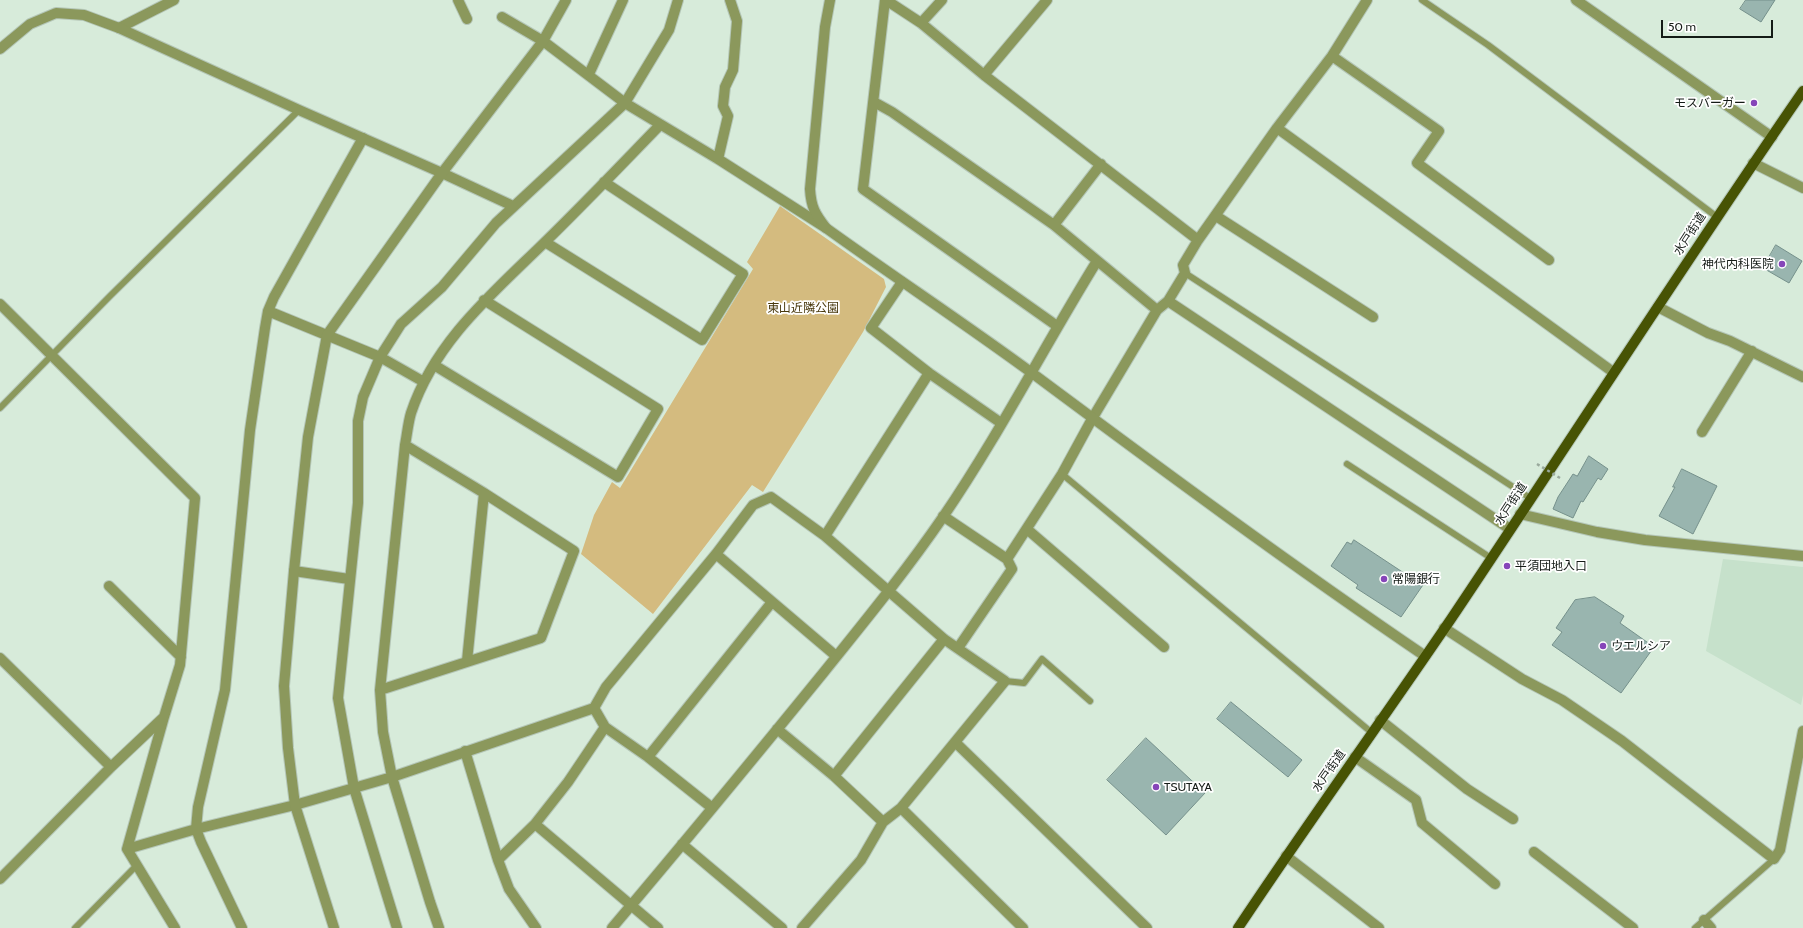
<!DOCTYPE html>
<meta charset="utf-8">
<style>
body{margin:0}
#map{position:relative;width:1803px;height:928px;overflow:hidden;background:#d7ebda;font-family:Cabin,sans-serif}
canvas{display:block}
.scale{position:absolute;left:1661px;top:20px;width:112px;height:18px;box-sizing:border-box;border:2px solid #141b16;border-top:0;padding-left:5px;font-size:12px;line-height:14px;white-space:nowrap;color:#141b16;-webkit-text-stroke:3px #fff;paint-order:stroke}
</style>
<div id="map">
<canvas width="1803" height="928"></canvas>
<div class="scale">50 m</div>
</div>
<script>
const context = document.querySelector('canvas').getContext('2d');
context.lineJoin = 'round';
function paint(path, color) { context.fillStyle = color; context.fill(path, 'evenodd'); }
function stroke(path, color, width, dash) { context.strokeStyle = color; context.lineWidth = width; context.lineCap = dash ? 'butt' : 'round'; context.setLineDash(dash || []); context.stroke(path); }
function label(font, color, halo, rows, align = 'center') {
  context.font = font + ' Cabin,"Noto Sans JP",sans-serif'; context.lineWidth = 3.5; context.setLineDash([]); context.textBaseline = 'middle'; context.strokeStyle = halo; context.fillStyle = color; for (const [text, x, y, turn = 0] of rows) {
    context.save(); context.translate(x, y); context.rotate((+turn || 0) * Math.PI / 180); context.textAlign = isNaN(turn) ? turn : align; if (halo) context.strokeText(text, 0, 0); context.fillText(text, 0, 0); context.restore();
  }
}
const built = new Path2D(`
 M 1723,559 L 1803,567 L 1803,695 L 1801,705 L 1706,651 Z`);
const green = new Path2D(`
 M 780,206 L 884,279 L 886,287 L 863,332 L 763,492 L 752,485 L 653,614 L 581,554 L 594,515 L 612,482 L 620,488 L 753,269 L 747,262 Z`);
const building = new Path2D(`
 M 1746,0 L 1775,0 L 1761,22 L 1740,9 Z
 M 1776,245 L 1802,261 L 1789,283 L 1763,268 Z
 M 1589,456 L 1608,469 L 1601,480 L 1598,478 L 1583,502 L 1581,501 L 1573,518 L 1553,509 L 1558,497 L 1573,474 L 1577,476 Z
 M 1682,469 L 1717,486 L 1693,534 L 1659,516 L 1675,487 L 1673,487 Z
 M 1354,540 L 1407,575 L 1409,572 L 1425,582 L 1401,617 L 1356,588 L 1358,585 L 1331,566 L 1347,542 L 1351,544 Z
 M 1595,597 L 1624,616 L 1620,623 L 1654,647 L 1621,693 L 1552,645 L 1562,632 L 1556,628 L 1575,600 Z
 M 1231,702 L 1302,760 L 1288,777 L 1217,719 Z
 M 1146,738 L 1205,793 L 1166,835 L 1107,780 Z`);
const service = new Path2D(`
 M 1422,0 L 1488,45 L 1717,217
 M 1185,273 L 1530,498
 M 0,408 L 110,296 L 299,110
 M 1347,464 L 1491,558
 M 1062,474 L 1371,732
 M 1005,681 L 1024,683 L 1042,659 L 1090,701
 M 75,928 L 136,866
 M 1695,928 L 1774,859`);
const minor = new Path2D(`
 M 458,0 L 467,19
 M 885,0 L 863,189 L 1057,326
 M 886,0 L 921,23 L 984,75 L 1198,240
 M 1576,0 L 1772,137
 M 502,17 L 543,41 L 625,103 L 718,159 L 826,228
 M 921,23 L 942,0
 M 119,28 L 174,0
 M 1332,56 L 1439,131 L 1417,163 L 1549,260
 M 589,74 L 623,0
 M 984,75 L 1047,0
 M 874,102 L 892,112 L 1054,225 L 1157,310
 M 1277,128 L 1613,372
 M 718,159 L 728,116 L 723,106 L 725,87 L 733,70 L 737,21 L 730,0
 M 1753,163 L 1803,188
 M 442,173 L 513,206
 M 1216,216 L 1373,317
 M 1054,225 L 1101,164
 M 545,242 L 702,340 L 743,274 L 604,182
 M 902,282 L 871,328 L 929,373 L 1001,423
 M 1168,301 L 1510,529
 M 0,304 L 195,498 L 180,665 L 164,717 L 127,849 L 175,928
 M 1658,307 L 1708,333 L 1730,341 L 1803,377
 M 268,311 L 380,357 L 424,382
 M 434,365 L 618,477 L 658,409 L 484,300
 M 1702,432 L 1752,351
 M 405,445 L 484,493 L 467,661
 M 1520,514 L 1597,532 L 1645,540 L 1803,556
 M 943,516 L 1007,559 L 1012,569 L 958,648
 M 1028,530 L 1164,647
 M 825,536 L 929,373
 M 716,554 L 836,656
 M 1007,559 L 1062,474 L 1092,419 L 1157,310 L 1168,301 L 1185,273 L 1183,265 L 1198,240 L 1277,128 L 1332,56 L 1367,0
 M 294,571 L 349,579
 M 109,586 L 181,657
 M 1444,628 L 1522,679 L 1562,700 L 1622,741 L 1774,859 L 1780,850 L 1803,731
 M 0,658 L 111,767
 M 380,690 L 541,638 L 574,551 L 484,493
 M 594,708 L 605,727 L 648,757 L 711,807
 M 1380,720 L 1467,789 L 1513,819
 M 955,742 L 1147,928
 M 465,751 L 498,860 L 509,889 L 536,928
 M 648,757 L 772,602
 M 1355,757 L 1416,800 L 1422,823 L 1495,884
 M 834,776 L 944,639
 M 901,808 L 1023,928
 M 535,824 L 658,928
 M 682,844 L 782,928
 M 127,849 L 196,829 L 295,805 L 392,777 L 594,708 L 606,687 L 716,554 L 753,505 L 771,497 L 825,536 L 944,639 L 1005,681 L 901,808 L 883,822 L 834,776 L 777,729
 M 1534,852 L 1633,928
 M 1286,856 L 1379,928
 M 498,860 L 535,824 L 568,782 L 605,727
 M 0,879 L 111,767 L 164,717
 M 1704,920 L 1711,928
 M 242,928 L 201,842 L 196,829 L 198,807 L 225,690 L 250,430 L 265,328 L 268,311 L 274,297 L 363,138
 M 397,928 L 354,788 L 338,698 L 358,503 L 358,421 L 363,397 L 380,357 L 401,324 L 442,287 L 496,223 L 625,103 L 669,30 L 678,0
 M 439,928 L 430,902 L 392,777 L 383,732 L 380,690 L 405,445 C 407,435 408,423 411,413 C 435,341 493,293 545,242 C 584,204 622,164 660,125
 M 612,928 C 684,843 754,758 824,672 C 865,621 906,571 943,517 C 999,435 1045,345 1097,261
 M 802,928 L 861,860 L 883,822`);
const tertiary = new Path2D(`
 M 830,0 L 825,27 L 810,189 C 811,207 815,214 826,228 C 894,277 964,323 1032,373 C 1161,469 1291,565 1425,656
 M 0,49 L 30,24 L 56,13 L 84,15 L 119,28 L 299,110 L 442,173
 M 334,928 L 295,805 L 288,748 L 284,686 L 294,571 L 308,437 L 327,335 L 442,173 L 543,41 L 566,0`);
const primary = new Path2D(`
 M 1238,928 C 1307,824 1381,722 1451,619 C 1569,443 1683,265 1803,91`);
const pathBridge = new Path2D(`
 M 1537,464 L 1560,478`);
const markers = [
 [1754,103,4,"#8645b9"],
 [1782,264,4,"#8645b9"],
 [1507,566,4,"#8645b9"],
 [1384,579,4,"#8645b9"],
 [1603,646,4,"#8645b9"],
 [1156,787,4,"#8645b9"]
];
const poiNames = [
 ["モスバーガー",1746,103,"right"],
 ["神代内科医院",1774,264,"right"],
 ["平須団地入口",1515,566],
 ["常陽銀行",1392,579],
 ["ウエルシア",1611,646],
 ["TSUTAYA",1164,787]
];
const streetNames = [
 ["水戸街道",1690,234,-57],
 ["水戸街道",1511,504,-57],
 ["水戸街道",1329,771,-55]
];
const parkNames = [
 ["東山近隣公園",803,308]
];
paint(built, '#c6e1cb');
paint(green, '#d4bb7f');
paint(building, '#99b5af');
stroke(building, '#75908b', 1);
stroke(service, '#b4c6b7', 8);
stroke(minor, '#b4c6b7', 12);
stroke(tertiary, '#b4c6b7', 12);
stroke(primary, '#b4c6b7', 12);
stroke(service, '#8b985c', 6);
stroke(minor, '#8b985c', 10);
stroke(tertiary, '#8b985c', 10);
stroke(primary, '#475304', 10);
stroke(pathBridge, '#99a99c', 2.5, [3, 3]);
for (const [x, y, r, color] of markers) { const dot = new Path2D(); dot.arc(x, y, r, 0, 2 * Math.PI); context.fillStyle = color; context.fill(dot); stroke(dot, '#fff', 1.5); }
label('12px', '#141b16', '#fff', poiNames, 'left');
label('12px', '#141b16', '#fff', streetNames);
label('12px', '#48380c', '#fff', parkNames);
</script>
